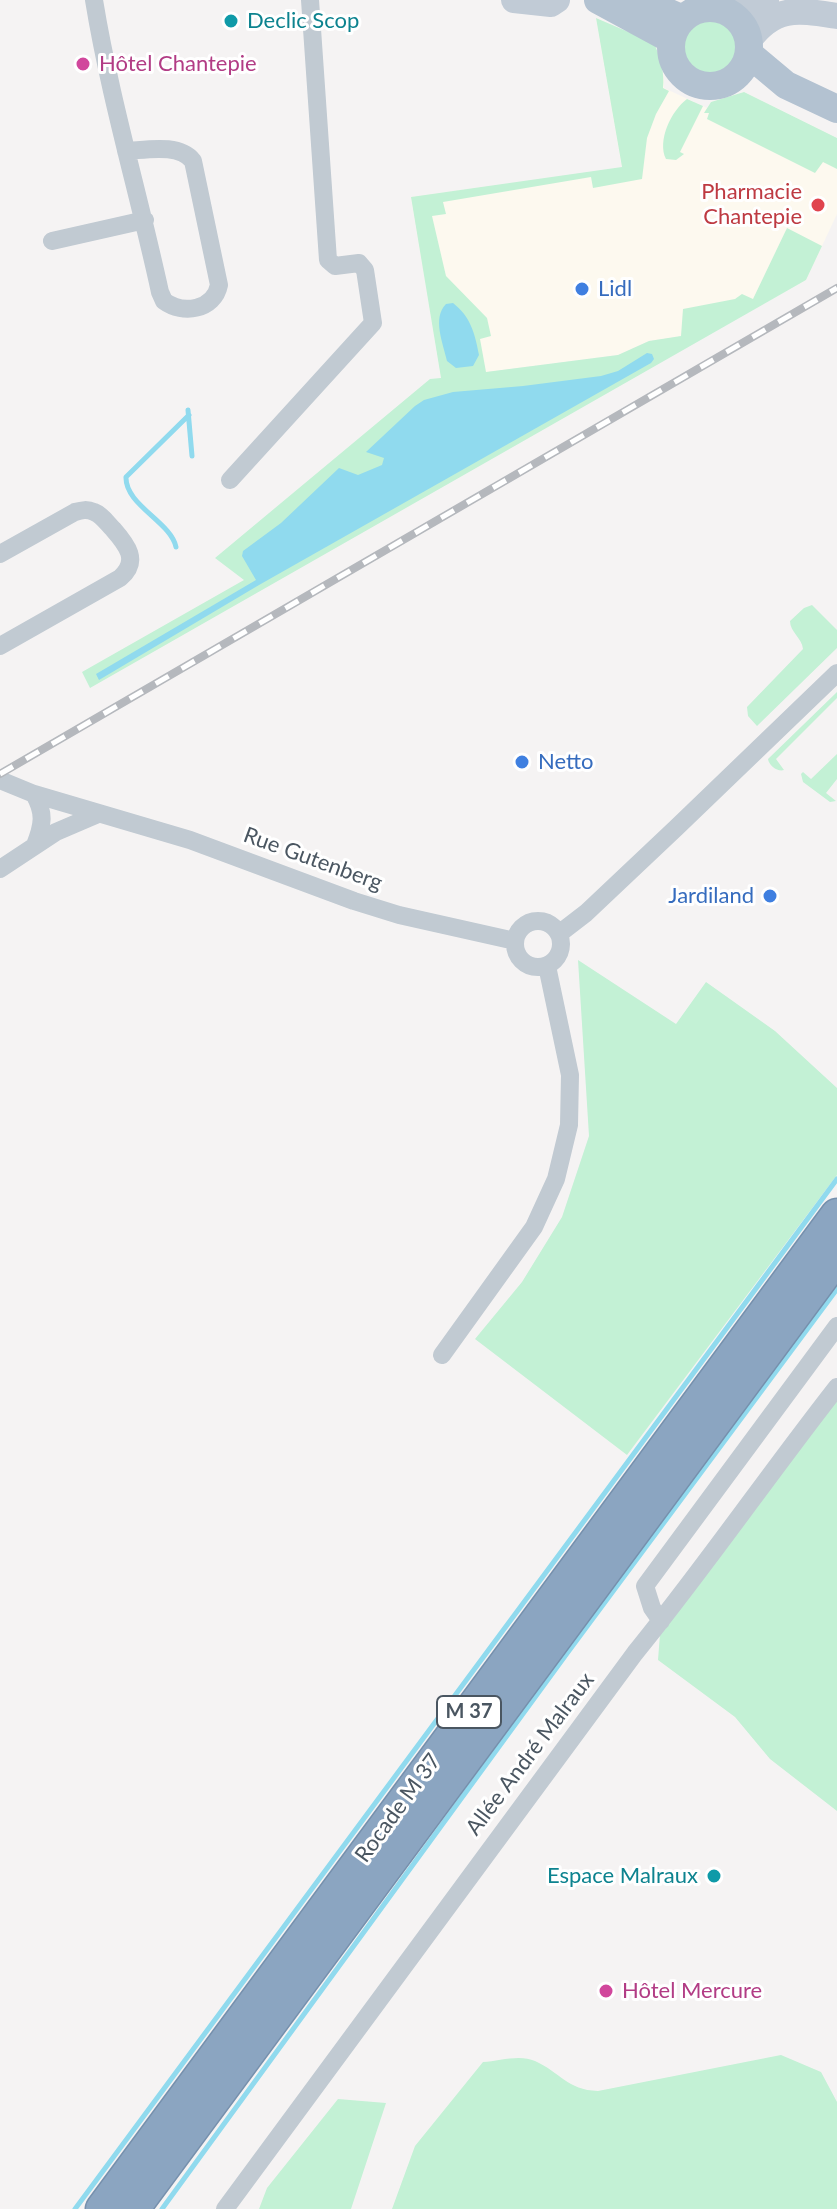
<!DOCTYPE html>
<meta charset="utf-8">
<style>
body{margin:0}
canvas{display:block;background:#f5f3f3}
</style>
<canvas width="837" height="2209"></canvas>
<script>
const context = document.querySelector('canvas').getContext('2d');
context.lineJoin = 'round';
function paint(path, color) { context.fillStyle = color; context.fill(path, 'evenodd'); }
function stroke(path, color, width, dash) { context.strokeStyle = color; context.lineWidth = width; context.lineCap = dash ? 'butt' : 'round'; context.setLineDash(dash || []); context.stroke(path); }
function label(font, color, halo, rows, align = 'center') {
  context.font = font + ' Lato,sans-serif'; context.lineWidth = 6; context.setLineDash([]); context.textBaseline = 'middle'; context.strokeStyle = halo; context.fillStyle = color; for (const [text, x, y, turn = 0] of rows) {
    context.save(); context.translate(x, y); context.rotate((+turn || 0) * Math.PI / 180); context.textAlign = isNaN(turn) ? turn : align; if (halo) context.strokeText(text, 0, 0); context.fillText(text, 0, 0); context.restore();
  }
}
const commercial = new Path2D(`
 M 596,18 L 640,38 L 657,50 L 664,76 L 664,88 L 707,108 L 711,102 L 744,92 L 837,138 L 837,214 L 806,280 L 713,332 L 649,341 L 618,355 L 441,378 L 411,197 L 622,168 Z`);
const green = new Path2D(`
 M680 48a31 31 0 1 1 62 0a31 31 0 1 1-62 0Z
 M 596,18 L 654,43 C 660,57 665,73 663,88 L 669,91 L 656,114 L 647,138 L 642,179 L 593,188 L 591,177 L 443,202 L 446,214 L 432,216 L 446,276 L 487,318 L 491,336 L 480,339 L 486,372 L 618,355 L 649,341 L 681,336 L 683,309 L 735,299 L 742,294 L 753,299 L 787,228 L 822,246 L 806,280 L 90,688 L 82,672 L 244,580 L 215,558 L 430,379 L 441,378 L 411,197 L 622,167 Z
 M 744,92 L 837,138 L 837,169 L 823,162 L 815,173 L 707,119 L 709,113 L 704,113 L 711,102 Z
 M 687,99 L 703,106 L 680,152 L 684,154 L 676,160 L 666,159 C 657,141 671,111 687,99 Z
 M 812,605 L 837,630 L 837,648 L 757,726 L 748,716 L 747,707 L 803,649 C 802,638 790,632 790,621 L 804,608 Z
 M 837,692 L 837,698 L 776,759 L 784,770 C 778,772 769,766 768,759 Z
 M 837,754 L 837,779 L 826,793 L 836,801 L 830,802 L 803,782 L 801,774 L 803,772 L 811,779 Z
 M 578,960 L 676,1024 L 706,982 L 775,1031 L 837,1088 L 837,1175 L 627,1455 L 475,1339 L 522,1282 L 562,1217 L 589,1136 Z
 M 837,1387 L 837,1811 L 770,1759 L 735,1717 L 658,1660 L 661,1621 Z
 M 781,2055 L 821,2072 L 837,2102 L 837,2209 L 392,2209 L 415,2146 L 483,2062 C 499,2061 520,2054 535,2061 C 560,2072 567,2090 598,2091 Z
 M 338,2099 L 386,2103 L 351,2209 L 259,2209 L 267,2188 Z`);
const water = new Path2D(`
 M 453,303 C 471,317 475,334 479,355 L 473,366 L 456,368 L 447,361 C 443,343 432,318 446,304 Z
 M 647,353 L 652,354 L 654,359 L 651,363 L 259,585 L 99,680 L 96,674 L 256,580 L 242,556 L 243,551 L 281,523 L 339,468 L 358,475 L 382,465 L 384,458 L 366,452 L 415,406 L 424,400 L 453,392 L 523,386 L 601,376 L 618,371 Z`);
const stream = new Path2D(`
 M 188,410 L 192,456
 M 176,547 C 171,522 125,505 126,477 L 189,415
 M 75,2209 L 837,1179
 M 162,2209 L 568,1652 L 837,1289`);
const street = new Path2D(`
 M 94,0 C 110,98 139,195 160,292 L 164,301 C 183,315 214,310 219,285 L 193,161 C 179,143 146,150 126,151
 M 52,241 L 145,220
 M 230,480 L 373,323 L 365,270 L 359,263 L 335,266 L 328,260 L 310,0
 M 0,554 L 75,512 C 82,510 87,509 94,512 C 102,515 107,523 113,529 C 127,545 140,561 120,578 L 0,646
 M 0,780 L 34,794 L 190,840 L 354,901 L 399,915 L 515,941
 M 34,794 C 45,813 43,825 35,845
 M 0,869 L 56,832 L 98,814
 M515 944a23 23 0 1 1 46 0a23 23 0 1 1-46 0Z
 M 560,933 L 586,913 L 676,828 L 837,673
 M 442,1355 L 534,1227 L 556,1179 L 569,1125 L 570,1075 L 547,966
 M 661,1621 L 652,1608 L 645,1586 L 837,1326
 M 225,2209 L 635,1653 C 705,1567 768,1475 837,1387`);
const secondary = new Path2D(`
 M 514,0 L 551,4 L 557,0
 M 729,13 L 766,0
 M 749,40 C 775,5 798,10 837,16`);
const primary = new Path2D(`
 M 598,0 L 670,39
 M 640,0 L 683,19
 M671 47a39 39 0 1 1 78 0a39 39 0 1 1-78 0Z
 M 749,54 L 786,85 L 837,109`);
const highway = new Path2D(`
 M 102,2209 L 837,1215
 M 133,2209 L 837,1257`);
const rail = new Path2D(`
 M 0,774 L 837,288`);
const markers = [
 [231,21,8,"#0f9aa8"],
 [83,64,8,"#d1479c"],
 [818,205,8,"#e0444e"],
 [582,289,8,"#3f7fe0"],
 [522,762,8,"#3f7fe0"],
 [770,896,8,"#3f7fe0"],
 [714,1876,8,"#0f9aa8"],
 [606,1991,8,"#d1479c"]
];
const shields = [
 [469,1712,64]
];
const shieldNames = [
 ["M 37",469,1712]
];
const cultureNames = [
 ["Declic Scop",247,21],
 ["Espace Malraux",698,1876,"right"]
];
const hotelNames = [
 ["Hôtel Chantepie",99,64],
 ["Hôtel Mercure",622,1991]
];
const healthNames = [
 ["Pharmacie",802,192],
 ["Chantepie",802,217]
];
const shopNames = [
 ["Lidl",598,289],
 ["Netto",538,762],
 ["Jardiland",754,896,"right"]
];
const streetNames = [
 ["Rue Gutenberg",313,859,20],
 ["Allée André Malraux",530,1754,-53],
 ["Rocade M 37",398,1808,-54]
];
paint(commercial, '#fdf9ef');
paint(green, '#c3f1d5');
paint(water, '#90daee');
stroke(stream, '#90daee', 5);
stroke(highway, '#7690ad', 35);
stroke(street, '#c1cad2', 18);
stroke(secondary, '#c1cbd6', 26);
stroke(primary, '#b3c2d1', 28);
stroke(highway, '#8ba5c1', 32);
stroke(rail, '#b5b8bd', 8);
stroke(rail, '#fff', 5, [15]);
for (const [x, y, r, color] of markers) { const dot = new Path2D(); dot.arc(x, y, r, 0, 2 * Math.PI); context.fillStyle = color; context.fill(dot); stroke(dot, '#fff', 3); }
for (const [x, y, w] of shields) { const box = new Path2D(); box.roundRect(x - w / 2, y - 16, w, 32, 6); context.fillStyle = '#fff'; context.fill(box); stroke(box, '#4a5661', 2); }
label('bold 20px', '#4a5661', null, shieldNames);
label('22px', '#0d838f', '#fff', cultureNames, 'left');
label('22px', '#b23c85', '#fff', hotelNames, 'left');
label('22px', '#be3a42', '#fff', healthNames, 'right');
label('22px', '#366cbe', '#fff', shopNames, 'left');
label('22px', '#4a5661', '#fff', streetNames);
</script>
